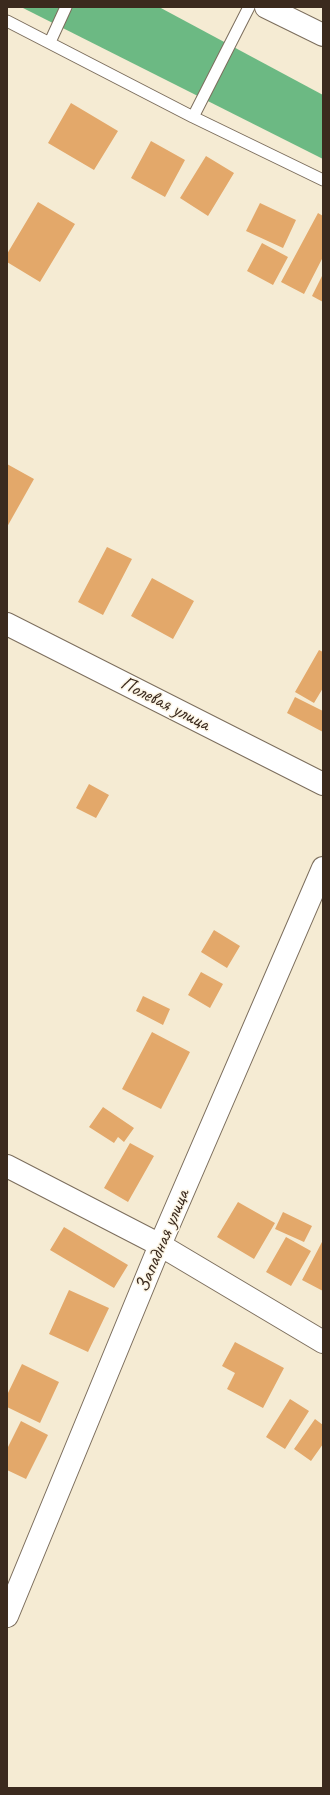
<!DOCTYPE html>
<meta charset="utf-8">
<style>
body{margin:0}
#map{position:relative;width:330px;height:1795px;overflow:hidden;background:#f5ebd3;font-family:Caveat,sans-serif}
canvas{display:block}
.frame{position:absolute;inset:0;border:8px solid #3b2a1e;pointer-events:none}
</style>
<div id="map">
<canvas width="330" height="1795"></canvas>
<div class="frame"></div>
</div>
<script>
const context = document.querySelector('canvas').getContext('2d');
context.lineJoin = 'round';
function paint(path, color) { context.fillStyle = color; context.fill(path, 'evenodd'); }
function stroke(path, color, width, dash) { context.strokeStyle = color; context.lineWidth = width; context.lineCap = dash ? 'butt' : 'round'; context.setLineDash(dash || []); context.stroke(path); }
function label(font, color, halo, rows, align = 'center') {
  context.font = font + ' Caveat,sans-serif'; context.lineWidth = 3; context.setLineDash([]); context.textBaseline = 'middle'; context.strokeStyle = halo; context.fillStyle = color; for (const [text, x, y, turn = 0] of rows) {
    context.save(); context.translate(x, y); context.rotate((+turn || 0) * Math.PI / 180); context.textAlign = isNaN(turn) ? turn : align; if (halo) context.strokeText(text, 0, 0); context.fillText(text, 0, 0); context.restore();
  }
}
const forest = new Path2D(`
 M 21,7 L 159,7 L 323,95 L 323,159 Z`);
const building = new Path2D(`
 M 71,103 L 118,131 L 94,170 L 48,143 Z
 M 151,141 L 185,160 L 165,197 L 131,178 Z
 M 206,156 L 234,173 L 208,216 L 180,198 Z
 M 38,202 L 75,224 L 40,282 L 7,262 L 7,254 Z
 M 260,203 L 296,220 L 283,248 L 246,231 Z
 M 318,213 L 323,216 L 323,257 L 304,294 L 281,282 Z
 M 262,243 L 288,257 L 273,285 L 247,271 Z
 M 323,274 L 323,302 L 312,296 Z
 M 7,464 L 34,479 L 7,527 Z
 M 107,547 L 132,559 L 103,615 L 78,602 Z
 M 152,578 L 194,601 L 173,639 L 131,616 Z
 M 319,650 L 323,652 L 323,688 L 314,703 L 295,692 Z
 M 295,697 L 323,711 L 323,732 L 287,713 Z
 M 89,784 L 109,795 L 96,818 L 76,808 Z
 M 214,930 L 240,946 L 227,968 L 201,952 Z
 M 201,972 L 223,984 L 210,1008 L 188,995 Z
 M 143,996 L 170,1009 L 163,1025 L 136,1011 Z
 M 152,1032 L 190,1052 L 161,1109 L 122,1089 Z
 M 103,1107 L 134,1128 L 124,1142 L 118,1137 L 114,1143 L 89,1127 Z
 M 130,1143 L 154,1156 L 128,1202 L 104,1188 Z
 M 238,1202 L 275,1223 L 254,1259 L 217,1237 Z
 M 283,1212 L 312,1226 L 304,1242 L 275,1229 Z
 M 64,1227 L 128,1265 L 114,1288 L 50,1250 Z
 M 286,1237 L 311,1251 L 291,1286 L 266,1272 Z
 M 323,1240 L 323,1291 L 302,1280 Z
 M 69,1290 L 109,1308 L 88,1352 L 49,1334 Z
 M 235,1342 L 284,1368 L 263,1408 L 227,1389 L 235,1373 L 222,1366 Z
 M 22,1364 L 59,1382 L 40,1423 L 7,1407 L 7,1395 Z
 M 290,1399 L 309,1411 L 285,1449 L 266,1437 Z
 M 315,1419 L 323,1425 L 323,1444 L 311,1461 L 294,1449 Z
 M 21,1421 L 48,1435 L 26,1479 L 7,1470 L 7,1449 Z`);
const service = new Path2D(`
 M 7,21 L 193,117 L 323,180
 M 50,42 L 66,7
 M 193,117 L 249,7`);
const minor = new Path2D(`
 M 7,624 L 323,784
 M 7,1166 L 160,1245 L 323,1342
 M 7,1616 L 160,1245 L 323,868`);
const tertiary = new Path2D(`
 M 266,7 L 323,35`);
const streetNames = [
 ["Полевая улица",165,704,27],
 ["Западная улица",163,1241,-67]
];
paint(forest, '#6cb983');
paint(building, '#e3a86a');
stroke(service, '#7c6e5d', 13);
stroke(minor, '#7c6e5d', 24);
stroke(tertiary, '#7c6e5d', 24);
stroke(service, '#fff', 11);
stroke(minor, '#fff', 22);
stroke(tertiary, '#fff', 22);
label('20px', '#3b2a1e', '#fcf5e5', streetNames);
</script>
